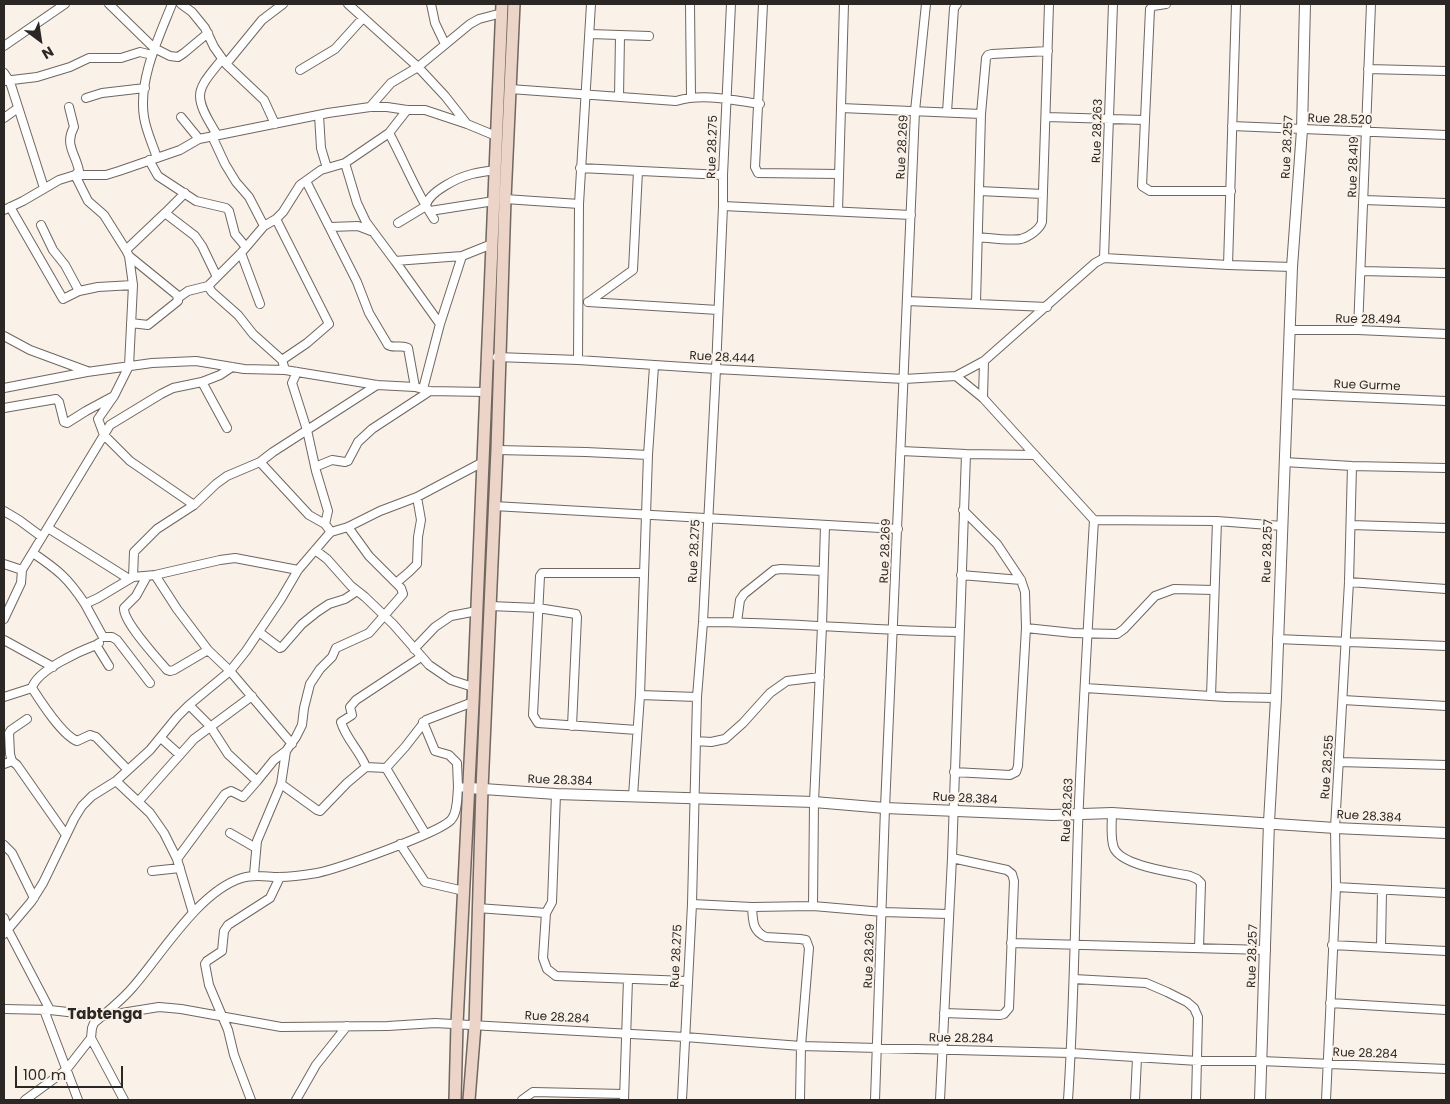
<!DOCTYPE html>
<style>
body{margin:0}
#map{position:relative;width:1450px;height:1104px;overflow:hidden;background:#faf1e8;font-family:Poppins,sans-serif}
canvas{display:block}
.frame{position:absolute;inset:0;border:5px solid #2a2724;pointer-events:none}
.north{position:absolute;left:15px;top:15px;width:50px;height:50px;-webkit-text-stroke:4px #faf1e8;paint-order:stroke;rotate:149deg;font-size:14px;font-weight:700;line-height:20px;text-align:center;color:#2a2724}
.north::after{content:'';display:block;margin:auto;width:18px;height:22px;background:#2a2724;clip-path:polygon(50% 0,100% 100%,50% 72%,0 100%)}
.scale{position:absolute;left:15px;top:1066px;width:108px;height:22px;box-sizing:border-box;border:2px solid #2a2724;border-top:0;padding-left:6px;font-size:15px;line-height:18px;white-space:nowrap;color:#2a2724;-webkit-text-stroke:4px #faf1e8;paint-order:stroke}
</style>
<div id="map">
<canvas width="1450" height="1104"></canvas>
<div class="frame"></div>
<div class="north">N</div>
<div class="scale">100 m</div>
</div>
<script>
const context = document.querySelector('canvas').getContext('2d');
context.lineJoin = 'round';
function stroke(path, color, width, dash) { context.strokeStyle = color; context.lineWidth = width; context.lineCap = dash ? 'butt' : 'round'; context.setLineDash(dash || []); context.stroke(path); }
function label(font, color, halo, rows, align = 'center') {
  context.font = font + ' Poppins,sans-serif'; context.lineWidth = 4; context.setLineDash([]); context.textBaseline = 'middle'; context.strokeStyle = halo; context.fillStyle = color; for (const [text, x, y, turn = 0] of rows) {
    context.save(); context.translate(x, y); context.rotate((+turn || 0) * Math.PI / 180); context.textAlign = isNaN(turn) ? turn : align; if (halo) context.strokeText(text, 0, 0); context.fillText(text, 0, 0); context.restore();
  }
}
const minor = new Path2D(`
 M 109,4 L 154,48 L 170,56 L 178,57 L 184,53 L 208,33
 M 181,4 L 192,12 L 205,28 L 214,47 L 226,64 L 264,100 L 275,124
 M 348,4 L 418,67 L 445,96 L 467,124 L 496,136
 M 431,4 L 435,23 L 445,44
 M 690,4 L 691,97
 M 763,4 L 755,167 L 758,173 L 839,174
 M 1166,4 L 1153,6 L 1150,9 L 1142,186 L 1150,191 L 1231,191
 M 590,34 L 649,36
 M 4,46 L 65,4
 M 226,64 L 262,20 L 283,4
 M 1368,69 L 1446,71
 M 300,70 L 335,49 L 363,18
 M 4,73 L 10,82 L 44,188
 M 4,81 L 37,77 L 70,67 L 89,58 L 121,58 L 140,52 L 152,55
 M 510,89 L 676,101 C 703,93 732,100 760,104
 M 619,97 L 620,36
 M 86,98 L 102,93 L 145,88
 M 69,107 L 74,127 C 64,145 76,154 79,171 L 75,175 L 88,201 L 104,215 L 126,250 L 129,256 L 133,285 L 129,366 L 114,396 L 98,419 L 104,435 L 130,461 L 194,505
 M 370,107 L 391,83 L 418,67 L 470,24 L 479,19 L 502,13
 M 841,108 L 981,114
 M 407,110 L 389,133 L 345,163 L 357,203 L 366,222 L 395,261 L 462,256
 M 947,112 L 954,8 L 957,4
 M 319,115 L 321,148 L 327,168
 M 181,117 L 199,139
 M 1047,117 L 1144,120
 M 4,118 L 18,108
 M 1232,126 L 1446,135
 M 389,133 C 402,157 412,182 426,206 L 398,223
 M 217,135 C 211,124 200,109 200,96 C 200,83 215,69 222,59
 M 212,136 L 225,164 L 236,182 L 249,197 L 264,226
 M 157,158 C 153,145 146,131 144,117 C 138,80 159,37 172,4
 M 149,160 L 158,176 L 196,201 L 226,208 L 229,211 L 235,234 L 246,247
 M 580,168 L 723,175
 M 306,181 L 357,282 L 369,313 L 388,345 C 394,349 401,344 408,348 L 415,387
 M 979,191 L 1043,194
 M 505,199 L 579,204
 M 1364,200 L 1446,203
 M 723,206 L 911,215
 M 10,207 L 63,299 L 79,291 L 98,287 L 133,285
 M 4,210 L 23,201 L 59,180 L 75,175 L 106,175 L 119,171 L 180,150 L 199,139 L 328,113 L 370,107 L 387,107 L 407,110 L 425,110 L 467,124
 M 430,211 L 494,201
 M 838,211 L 844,4
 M 165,213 L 185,193
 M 276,219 L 329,324 L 307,343 L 282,360
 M 434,219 L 426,206 C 428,192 459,177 472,174 C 480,172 488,171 496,170
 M 41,225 L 53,250 L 65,265 L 79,291
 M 330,227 L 358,226 L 371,231
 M 978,237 C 989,238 1012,241 1021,239 C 1029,237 1040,229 1042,222 L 1049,4
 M 126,250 L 165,213 L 195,236 L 202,246 L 217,277 L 208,286 L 212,292 L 238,315 L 253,334 L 282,360 L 285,370
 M 241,253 L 260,304
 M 129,256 L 177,295 L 178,301 L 148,325 L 131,323
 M 1104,258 L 1113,4
 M 395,261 L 440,324
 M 1228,265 L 1236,4
 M 1361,271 L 1446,273
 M 217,277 L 241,253 L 264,226 L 276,219 L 283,212 L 300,185 L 321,170 L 345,163
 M 178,298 L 188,291 L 208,286
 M 590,301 L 633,270 L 638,171
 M 907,301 L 1047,307
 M 588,302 L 718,310
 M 976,303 L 981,114 L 986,58 L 988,55 L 992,54 L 1048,51
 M 1290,330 L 1358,330 L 1446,334
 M 1358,330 L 1371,4
 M 4,336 L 30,350 L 87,371
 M 497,357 L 578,360 L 716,369 L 904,379 L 956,376 L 984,361 L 1095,263 L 1104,258 L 1228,265 L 1292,267
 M 578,360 L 579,204 L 591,4
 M 297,372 L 292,383 L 307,430 L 316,471 L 328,511 L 325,524 L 331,532
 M 956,376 L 983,398 L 1094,520 L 1217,521 L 1282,526
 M 202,382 L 227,428
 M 4,388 L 87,372 L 152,363 L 196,361 L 244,369 L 285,370 L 377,385 L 415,387 L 430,391 L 485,392
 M 423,389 L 440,324 L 462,256 L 492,244
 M 1287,394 L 1446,401
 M 983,398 L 984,361
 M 4,408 L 56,399 L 59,402 L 64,422 L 67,423 L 86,411 L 112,397
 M 497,450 L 586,452 L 648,455
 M 901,451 L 966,454 L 1035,455
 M 260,462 L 309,515 L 325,524
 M 1284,462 L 1352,466 L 1446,468
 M 315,467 L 332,460 L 345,462 L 348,461 L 358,442 L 372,429 L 430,391
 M 494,506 L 898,529
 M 4,511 L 19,520 L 42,537
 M 1351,525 L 1446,528
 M 48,528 L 129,579
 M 315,550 L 327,559 L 351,586 L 365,597 L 393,624 L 429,665 L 451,680 L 473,687
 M 33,553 C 58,570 68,578 85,604 L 98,598 L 133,577 L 134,552 L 157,529 L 194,505 L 216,484 L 227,476 L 260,462 L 273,452 L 377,385
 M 4,564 L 22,570
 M 155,575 L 177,609 L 208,650 L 230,671 L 292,744
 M 961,575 L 1021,580
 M 147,576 L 136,596 L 124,608 C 123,622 157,658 167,670 L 170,671 L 174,670 L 208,650
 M 133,577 L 155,575 L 220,560 L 235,558 L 298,570
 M 1349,582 L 1446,589
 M 396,583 L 409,572 L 417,564 L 418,537 L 421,520 L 417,497
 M 85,604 L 103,637 L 112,637 L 117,640 L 150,683
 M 490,606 L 538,608 L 576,614 L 577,617 L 572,726
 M 4,619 L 21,583 L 22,570 L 110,425 L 161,394 L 173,388 L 202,382 L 220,375 L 232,367
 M 703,622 C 789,622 874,631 959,632
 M 737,622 L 740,600 L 744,594 L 774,570 L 781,569 L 823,571
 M 1026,628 L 1073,633 L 1117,634 L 1124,629 L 1155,596 L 1174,589 L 1214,590
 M 259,632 L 280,648 L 282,647 L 302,624 L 317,612 L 329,604 L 345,599 L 357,591
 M 1277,639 L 1446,646
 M 4,640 L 53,667
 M 99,643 L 96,645 L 109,666
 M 96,645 C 80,651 37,670 32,688 C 41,702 62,735 77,741 L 90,735 L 96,737 L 127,769
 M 414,649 L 435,627 L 451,616 L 477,611
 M 1085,688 L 1226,697 L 1276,698
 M 640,695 L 697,697
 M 1211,696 L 1217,521
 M 4,697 L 32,688
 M 1343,700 L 1446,706
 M 189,705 L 210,726 L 228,754 L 257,781 L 274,760 L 286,751
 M 423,722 L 435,751 L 449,755 L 457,763 L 458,787
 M 637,730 L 538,723 L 533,715 L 540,576 L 542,573 L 643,573
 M 161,738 L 180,755
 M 696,741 L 711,742 L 725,739 L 743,723 L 770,693 L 787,681 L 820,677
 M 12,761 L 10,754 L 9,733 L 11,730 L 27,719
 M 1339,762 L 1446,765
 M 4,764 L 12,761 L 17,765 L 66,835
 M 366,767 L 386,768 L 425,833
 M 386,768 L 405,747 L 426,720 L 473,702
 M 954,772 L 1010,775 L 1016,772 L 1018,766 L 1026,628 L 1025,592 L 1021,580 L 997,544 L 963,510
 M 116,781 L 150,813 L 164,833 L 177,859
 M 281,784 L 317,810 L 320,811 L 347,783 L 366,767 C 360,751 346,739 341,722 L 352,715 L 350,707 L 356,700 L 421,657
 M 556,794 L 552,902 L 546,913 L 543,958 L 547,969 L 556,976 L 687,981
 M 633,796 L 640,695 L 648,455 L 654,366
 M 138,802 L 194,739 L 252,696
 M 1112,813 C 1112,823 1110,838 1114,848 C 1122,866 1172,872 1190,876 L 1197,879 L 1201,883 L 1199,948
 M 230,833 L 256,848
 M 400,844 L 425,882 L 464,891
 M 4,845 L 12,853 L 34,898
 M 152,871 L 180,868
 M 254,874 L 257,841 L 281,784 L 286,751 L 296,737 L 302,725 L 304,708 L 310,684 L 320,669 L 332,657 L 336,648 L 369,633 L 403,594 L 401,588 L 369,556 L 348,527
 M 1336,887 L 1446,893
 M 692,904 L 752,907 L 813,906 L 883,912 L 948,914
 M 813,906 L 814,802 L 822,626 L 825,526
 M 752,907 C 753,920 752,931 766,937 L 800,939 L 806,940 L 809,948 L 801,1046 L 800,1100
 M 477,908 L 546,913
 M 193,913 L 177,859 L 225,794 L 231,791 L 243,797 L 257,781
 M 4,918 L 8,930 L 50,1010
 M 4,934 L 31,902 L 43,883 L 74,819 L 82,806 L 92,796 L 116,781 L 150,750 L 177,717 L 189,705 L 230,671 L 246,651 L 281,599 L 298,570 L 328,535 L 331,532 L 348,527 L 380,511 L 417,497 L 483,462
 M 1011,943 L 1266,950
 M 1332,945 L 1446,951
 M 1381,947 L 1382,891
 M 1074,979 L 1146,983 L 1167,992 L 1187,1002 L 1194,1008 L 1198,1017 L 1196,1100
 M 1330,1003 L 1446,1010
 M 4,1009 L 50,1010 L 103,1016 L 159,1007 L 181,1009 L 281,1027 L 388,1026 L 435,1023 L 685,1037 L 801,1046 L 1071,1053 L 1198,1061 L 1261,1061 L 1446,1069
 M 44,1010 L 78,1100
 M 944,1013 L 1000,1015 L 1004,1014 L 1009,1008 L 1014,881 L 1012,874 L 1007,870 L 952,858
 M 91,1038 L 124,1100
 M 25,1100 L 66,1070 L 91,1038 L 92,1028 L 94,1023 C 107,1012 122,1000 133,987 C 162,954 199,891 242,878 C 255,874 266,877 279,877 C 291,877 305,875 317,873 C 337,869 439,833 451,820 C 458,812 457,797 458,787 L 469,788
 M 251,1100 L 234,1055 L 228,1030 L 209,985 L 205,964 L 207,961 L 222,951 L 224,931 L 228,925 L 270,898 L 280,877
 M 296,1100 L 316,1065 L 347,1026
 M 522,1100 L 533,1092 L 624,1094
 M 624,1100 L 628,979
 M 682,1100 L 692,904 L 697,697 L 703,622 L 716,369 L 723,206 L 723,175 L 731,4
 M 875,1100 L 885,808 L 915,111 L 926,4
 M 940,1100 L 952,858 L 966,454
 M 1068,1100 C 1074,1009 1075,918 1078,827 C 1082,725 1088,622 1094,520
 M 1135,1100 L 1137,1058
 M 1326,1100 L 1336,887 L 1335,828 L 1349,582 L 1352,466`);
const tertiary = new Path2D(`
 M 469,788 L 556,794 L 814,802 L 885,808 L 1053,815 L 1112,813 L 1335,828 L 1446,833
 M 1260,1100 L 1269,822 L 1276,698 L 1292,267 L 1302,130 L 1305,4`);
const secondary = new Path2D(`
 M 455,1100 L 457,1024 L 473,702 L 502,4
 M 469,1100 L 475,1025 L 482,789 L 497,450 L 505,199 L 514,4`);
const streetNames = [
 ["Rue 28.520",1340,120,2],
 ["Rue 28.263",1098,131,-88],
 ["Rue 28.275",713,147,-88],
 ["Rue 28.269",903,147,-87],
 ["Rue 28.257",1288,147,-87],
 ["Rue 28.419",1354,167,-88],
 ["Rue 28.494",1368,320,1],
 ["Rue 28.444",722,358,3],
 ["Rue Gurme",1367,386,2],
 ["Rue 28.275",695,551,-87],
 ["Rue 28.269",886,551,-88],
 ["Rue 28.257",1268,551,-88],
 ["Rue 28.255",1328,767,-86],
 ["Rue 28.384",560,781,2],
 ["Rue 28.384",965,799,3],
 ["Rue 28.263",1068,810,-87],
 ["Rue 28.384",1369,817,3],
 ["Rue 28.275",677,956,-87],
 ["Rue 28.269",870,956,-88],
 ["Rue 28.257",1253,956,-88],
 ["Rue 28.284",557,1018,3],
 ["Rue 28.284",961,1039,1],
 ["Rue 28.284",1365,1054,2]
];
const quarterNames = [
 ["Tabtenga",105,1015]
];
stroke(minor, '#6f6760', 10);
stroke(tertiary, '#6f6760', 12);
stroke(secondary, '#6f6760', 14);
stroke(minor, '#fff', 8);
stroke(tertiary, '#fff', 10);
stroke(secondary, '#ecd4c8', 11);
label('12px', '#2a2724', '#faf1e8', streetNames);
label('bold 15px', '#2a2724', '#faf1e8', quarterNames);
</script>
